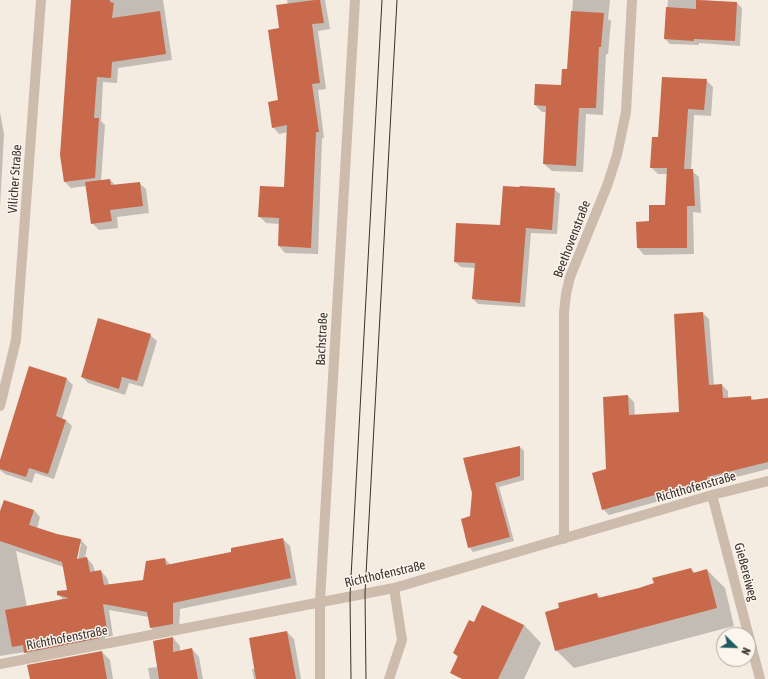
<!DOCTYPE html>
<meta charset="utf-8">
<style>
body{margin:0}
#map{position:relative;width:768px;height:679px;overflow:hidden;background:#f4ebe1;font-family:"Asap Condensed",sans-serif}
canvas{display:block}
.north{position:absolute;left:716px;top:627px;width:40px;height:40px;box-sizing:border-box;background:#fbf5ee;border:1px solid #aea6a0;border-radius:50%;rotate:113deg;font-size:11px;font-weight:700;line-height:16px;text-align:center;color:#3b302b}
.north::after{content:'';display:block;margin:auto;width:14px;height:18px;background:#1f5a5e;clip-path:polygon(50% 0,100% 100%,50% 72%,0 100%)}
</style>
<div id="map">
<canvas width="768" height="679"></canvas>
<div class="north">N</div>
</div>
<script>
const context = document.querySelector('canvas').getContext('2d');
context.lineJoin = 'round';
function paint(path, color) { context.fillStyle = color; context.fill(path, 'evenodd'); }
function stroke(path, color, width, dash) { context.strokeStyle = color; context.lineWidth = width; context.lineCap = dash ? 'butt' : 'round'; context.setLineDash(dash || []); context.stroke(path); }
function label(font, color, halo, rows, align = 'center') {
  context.font = font + ' "Asap Condensed",sans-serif'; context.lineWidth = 3; context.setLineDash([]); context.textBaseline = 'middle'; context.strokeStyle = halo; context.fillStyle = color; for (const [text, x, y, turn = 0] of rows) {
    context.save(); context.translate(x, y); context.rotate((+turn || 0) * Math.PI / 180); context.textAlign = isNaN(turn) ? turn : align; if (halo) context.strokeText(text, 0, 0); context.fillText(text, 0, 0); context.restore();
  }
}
const shadow = new Path2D(`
 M 72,0 L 163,0 L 172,60 L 118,68 L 117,83 L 103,82 L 101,121 L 105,125 L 101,181 L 110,180 L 116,186 L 139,183 L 146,189 L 149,213 L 117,217 L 118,228 L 99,230 L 92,223 L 87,186 L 71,188 L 65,182 Z
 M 287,0 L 325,0 L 330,29 L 318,31 L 326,89 L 318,90 L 324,138 L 322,138 L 318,254 L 285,253 L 279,246 L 280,224 L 266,223 L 259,216 L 285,188 L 288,132 L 279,134 L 273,127 L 279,101 L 280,29 L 288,5 Z
 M 573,0 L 610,0 L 608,19 L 611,21 L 608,54 L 606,54 L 603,115 L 586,114 L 583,172 L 552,171 L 544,164 L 547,112 L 542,112 L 535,105 L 562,86 L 568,70 Z
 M 668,0 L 705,0 L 737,3 L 742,8 L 740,46 L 699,43 L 699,45 L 670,44 L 665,39 Z
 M 706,80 L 713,87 L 711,116 L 694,115 L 691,170 L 699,177 L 701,213 L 693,212 L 694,254 L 644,255 L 638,248 L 650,222 L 666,206 L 667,174 L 658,174 L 651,167 L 659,138 Z
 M 0,112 L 4,134 L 0,207 Z
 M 554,189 L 560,194 L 557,234 L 531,233 L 525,307 L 478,304 L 473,299 L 475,268 L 461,267 L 455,262 L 501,226 Z
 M 703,313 L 709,319 L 714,386 L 722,385 L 728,391 L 728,399 L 751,397 L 754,401 L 768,399 L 768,469 L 713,483 L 714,486 L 609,515 L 603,509 L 607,470 L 604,398 L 628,396 L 634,402 L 635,416 L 680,413 Z
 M 150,335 L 157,341 L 143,387 L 129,383 L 125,395 L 88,383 L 82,377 Z
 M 67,379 L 73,385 L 62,419 L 66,420 L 72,426 L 54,479 L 35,473 L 32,483 L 5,474 L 0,470 L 0,463 Z
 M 520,447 L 524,451 L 524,480 L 499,487 L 514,541 L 473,552 L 469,547 L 471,517 Z
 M 34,510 L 40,517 L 37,529 L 57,535 L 81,540 L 87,547 L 85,558 L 87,558 L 93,565 L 95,572 L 101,571 L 107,578 L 109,585 L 144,581 L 165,559 L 171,565 L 232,553 L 283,539 L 290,546 L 297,585 L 180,609 L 179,630 L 158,635 L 151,628 L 149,617 L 109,610 L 113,636 L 105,637 L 106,645 L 32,659 L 25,652 L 0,656 L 0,514 ZM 79,544 L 81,544 L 77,564 L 75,564 ZM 16,551 L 64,567 L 68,591 L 58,594 L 63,599 L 27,607 Z
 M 691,569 L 695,573 L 707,570 L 725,588 L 734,626 L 574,668 L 556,650 L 561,609 L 596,594 L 601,598 L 640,589 Z
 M 474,624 L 524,625 L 541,643 L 524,679 L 470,679 L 458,658 L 454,653 Z
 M 287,632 L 294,639 L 301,679 L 254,679 L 252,669 L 255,669 Z
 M 173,638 L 180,646 L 180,652 L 192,649 L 199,657 L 203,679 L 150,679 L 148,668 L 158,667 Z
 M 102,652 L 110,660 L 113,679 L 31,679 Z`);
const building = new Path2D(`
 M 71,0 L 110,0 L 110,2 L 114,3 L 112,18 L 160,11 L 166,54 L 112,62 L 111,78 L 97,77 L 94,118 L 99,118 L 95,178 L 64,182 L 60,155 Z
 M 315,0 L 320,0 L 324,23 L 312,24 L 320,83 L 312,84 L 319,132 L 316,132 L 311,248 L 278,246 L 279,218 L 258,217 L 260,186 L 284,187 L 287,125 L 272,128 L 268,102 L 278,100 L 268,30 L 279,28 L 276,5 Z
 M 696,0 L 737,2 L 735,41 L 694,39 L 694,41 L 664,39 L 666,7 L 696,9 Z
 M 571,11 L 604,13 L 601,47 L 599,47 L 596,108 L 579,108 L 576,166 L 543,164 L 546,106 L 534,105 L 535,84 L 561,85 L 562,69 L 567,69 Z
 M 662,77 L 707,79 L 704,110 L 688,109 L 684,169 L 693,169 L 695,206 L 687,206 L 687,248 L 637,248 L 636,222 L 649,221 L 649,205 L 665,205 L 667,168 L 650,168 L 652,137 L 658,137 Z
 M 110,179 L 111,185 L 140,182 L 143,206 L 110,210 L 112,221 L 91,224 L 85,182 Z
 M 503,186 L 519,187 L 520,186 L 555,188 L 552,230 L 526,228 L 520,303 L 472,299 L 475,263 L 454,262 L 456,223 L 500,225 Z
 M 703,312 L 709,385 L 722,384 L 723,398 L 751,396 L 751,400 L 768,398 L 768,462 L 707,477 L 708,480 L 602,510 L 592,473 L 606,469 L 603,397 L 628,395 L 629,415 L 679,412 L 674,314 Z
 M 98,318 L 151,334 L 137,381 L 122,377 L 119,389 L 81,377 Z
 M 29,366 L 67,378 L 56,416 L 66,420 L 48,474 L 29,468 L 26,477 L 0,469 L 0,460 Z
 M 520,446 L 520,476 L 495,483 L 510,537 L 468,548 L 461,519 L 470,516 L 472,493 L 463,458 Z
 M 4,500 L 34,510 L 29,525 L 57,534 L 81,539 L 77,559 L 87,557 L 90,572 L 101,570 L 104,585 L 143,580 L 146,561 L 165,558 L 166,565 L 231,552 L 231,548 L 283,538 L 291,578 L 173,603 L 173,624 L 150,628 L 147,612 L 103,604 L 107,630 L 99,631 L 100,638 L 24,653 L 23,645 L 12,647 L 5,610 L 69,598 L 57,595 L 57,591 L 67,590 L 62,562 L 0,541 L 0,511 Z
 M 691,568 L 693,573 L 707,569 L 717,608 L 555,651 L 545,612 L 559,608 L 558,603 L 597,593 L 598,598 L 639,588 L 654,583 L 652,578 Z
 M 482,605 L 524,625 L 498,679 L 462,679 L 450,673 L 458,656 L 453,653 L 469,620 L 474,622 Z
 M 287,631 L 296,679 L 256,679 L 249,638 Z
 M 173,637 L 173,652 L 192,648 L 198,679 L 159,679 L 153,641 Z
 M 102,651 L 107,679 L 30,679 L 27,665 Z`);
const minor = new Path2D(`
 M 0,406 L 16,340 L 41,0
 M 712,495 L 760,679
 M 564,539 L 564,313 L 566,294 L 570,277 L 607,186 L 617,155 L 626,112 L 632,0
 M 0,664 L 394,588 L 712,495 L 768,481
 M 320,679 L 320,601 L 355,0
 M 389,679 L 402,640 L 394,588`);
const tram = new Path2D(`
 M 351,679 L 350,596 L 382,0
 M 366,679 L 365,593 L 397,0`);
const streetNames = [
 ["Vilicher Straße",15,179,-86],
 ["Beethovenstraße",572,239,-69],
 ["Bachstraße",322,339,-87],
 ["Richthofenstraße",696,487,-16],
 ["Gießereiweg",746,572,75],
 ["Richthofenstraße",385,574,-13],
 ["Richthofenstraße",67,638,-11]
];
paint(shadow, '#0003');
paint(building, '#c8694b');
stroke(minor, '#cdbbac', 10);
stroke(tram, '#3b302b', 1);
label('13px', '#3b302b', '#fbf5ee', streetNames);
</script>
